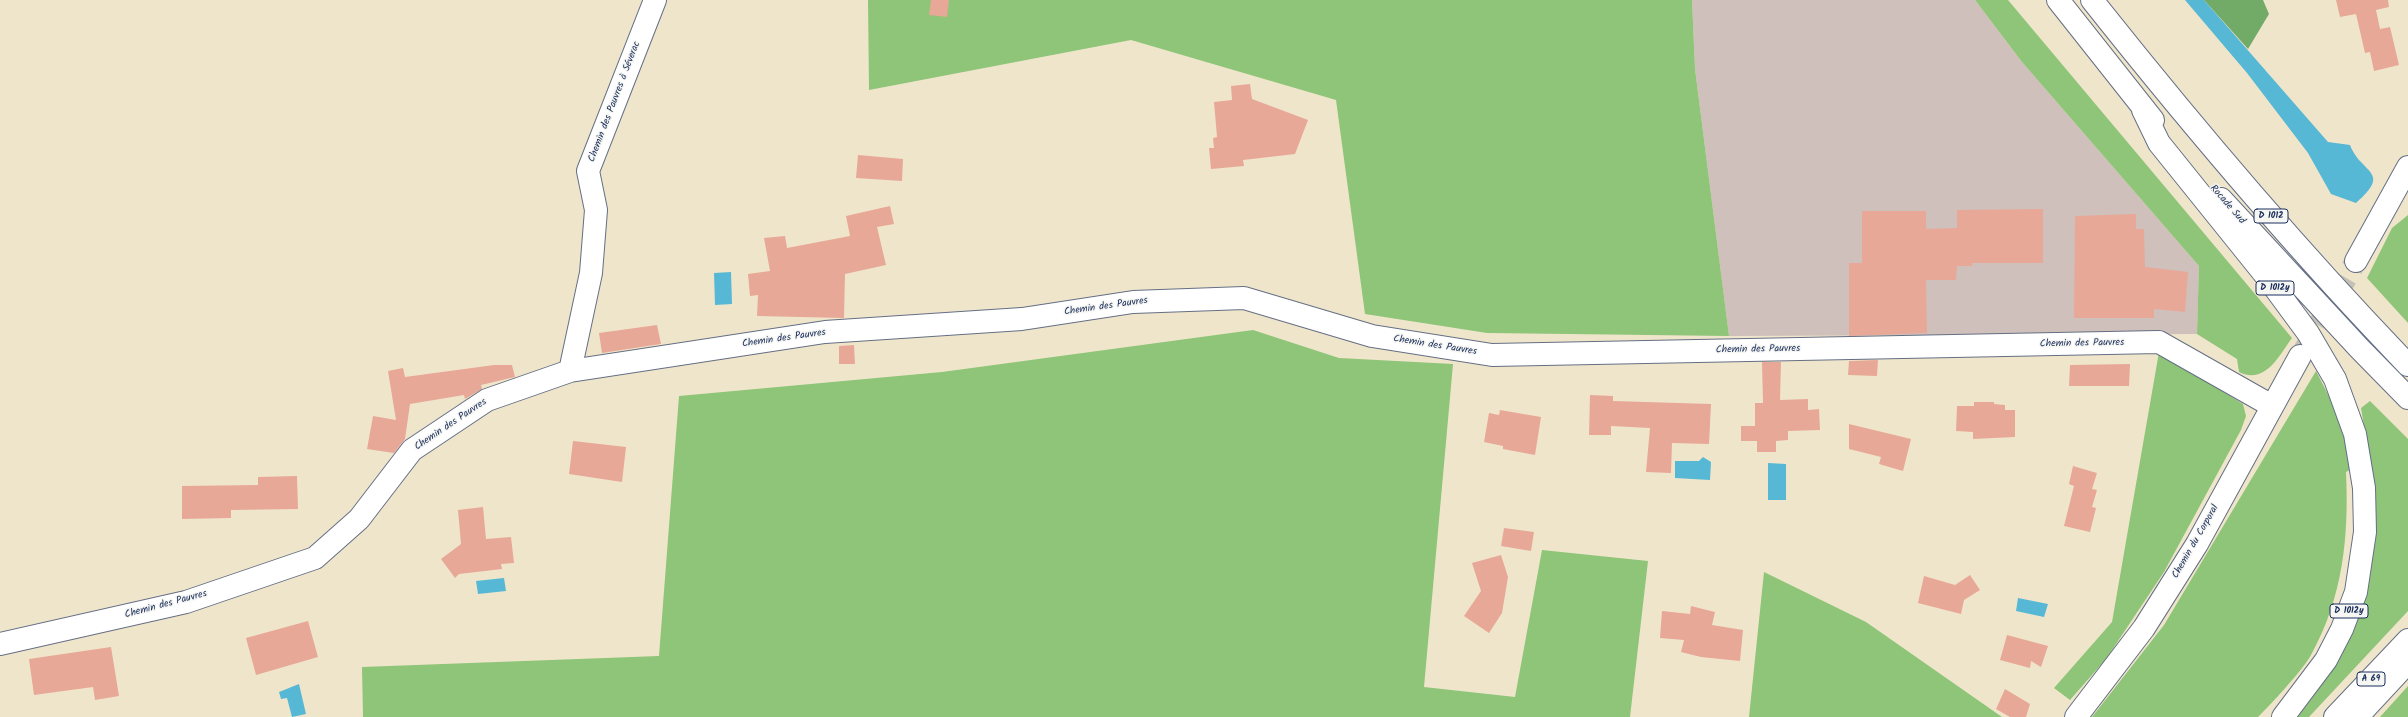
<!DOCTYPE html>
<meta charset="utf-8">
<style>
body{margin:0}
canvas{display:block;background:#efe5cb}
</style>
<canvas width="2408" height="717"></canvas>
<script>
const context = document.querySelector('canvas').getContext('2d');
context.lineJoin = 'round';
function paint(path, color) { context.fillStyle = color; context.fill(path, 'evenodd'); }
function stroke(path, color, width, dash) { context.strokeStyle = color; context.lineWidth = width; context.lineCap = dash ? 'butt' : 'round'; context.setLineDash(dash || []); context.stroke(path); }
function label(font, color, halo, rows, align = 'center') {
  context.font = font + ' Kalam,sans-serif'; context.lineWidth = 3; context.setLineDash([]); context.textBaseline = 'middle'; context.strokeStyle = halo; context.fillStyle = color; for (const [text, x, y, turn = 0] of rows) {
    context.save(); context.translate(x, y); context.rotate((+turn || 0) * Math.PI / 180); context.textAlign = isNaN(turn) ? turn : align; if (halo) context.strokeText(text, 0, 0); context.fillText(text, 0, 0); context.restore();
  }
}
const industrial = new Path2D(`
 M 1692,0 L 1975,0 L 2022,62 L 2199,266 L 2197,334 L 1729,336 L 1695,69 Z`);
const green = new Path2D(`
 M 868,0 L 1692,0 L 1695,69 L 1729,336 L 1487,333 L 1365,314 L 1336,100 L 1131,40 L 869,90 Z
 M 1975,0 L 2008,0 L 2292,338 C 2279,356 2265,385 2239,372 L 2237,359 L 2197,334 L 2199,266 L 2022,62 Z
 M 2408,215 L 2408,323 L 2367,278 L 2392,228 Z
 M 1253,330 L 1339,358 L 1453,364 L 1424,687 L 1515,697 L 1542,550 L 1648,561 L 1630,717 L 363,717 L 362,667 L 659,656 L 679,396 L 942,372 Z
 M 2159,352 L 2243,404 L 2246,416 L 2241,430 L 2164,572 L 2106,659 L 2070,700 L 2054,688 L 2112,622 Z
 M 2316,371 L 2341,420 L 2353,468 L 2346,472 C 2349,537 2343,597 2311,655 C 2302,671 2272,703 2258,717 L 2092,717 L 2164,625 Z
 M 2370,401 L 2408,439 L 2408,611 L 2309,717 L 2295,717 L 2357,620 L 2371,570 L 2375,518 L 2371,467 L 2361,408 Z
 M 1764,572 L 1866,622 L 2002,717 L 1749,717 Z
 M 2408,686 L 2408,717 L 2380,717 Z`);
const forest = new Path2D(`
 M 2204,0 L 2263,0 L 2269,14 L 2248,49 Z`);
const water = new Path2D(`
 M 2185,0 L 2204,0 L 2328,142 L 2350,145 C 2361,174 2393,171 2356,203 L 2331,194 L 2308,153 L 2247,73 Z
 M 731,272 L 732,304 L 715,305 L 714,273 Z
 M 1703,457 L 1711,462 L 1710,480 L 1675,478 L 1675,461 L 1699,461 Z
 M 1768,463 L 1786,464 L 1786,500 L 1768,500 Z
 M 504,578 L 506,591 L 478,594 L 476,581 Z
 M 2018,598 L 2048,604 L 2044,617 L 2016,611 Z
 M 299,684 L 306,714 L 292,717 L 287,698 L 281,699 L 279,692 Z`);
const building = new Path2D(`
 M 931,0 L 949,0 L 947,17 L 929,15 Z
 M 2336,0 L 2388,0 L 2389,7 L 2376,10 L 2380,29 L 2390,27 L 2399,65 L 2374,71 L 2370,52 L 2365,53 L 2356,14 L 2340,17 Z
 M 1250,84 L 1252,99 L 1308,120 L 1295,154 L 1243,160 L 1244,166 L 1211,169 L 1209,148 L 1214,148 L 1213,138 L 1217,137 L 1214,102 L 1232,100 L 1231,86 Z
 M 858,155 L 903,159 L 902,181 L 856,178 Z
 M 890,206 L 894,224 L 877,227 L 886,265 L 845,274 L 844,318 L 757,316 L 758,295 L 750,296 L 748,274 L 770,271 L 764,238 L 785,236 L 787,248 L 850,236 L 846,216 Z
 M 2043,209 L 2043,263 L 1972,263 L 1972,266 L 1957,266 L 1956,280 L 1926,280 L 1927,333 L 1849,336 L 1849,263 L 1862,263 L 1862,211 L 1926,211 L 1926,229 L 1957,228 L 1957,210 Z
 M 2136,214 L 2136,229 L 2144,229 L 2145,267 L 2188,272 L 2185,312 L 2154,309 L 2154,318 L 2074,318 L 2075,216 Z
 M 657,325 L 661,344 L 602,353 L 599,333 Z
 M 854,345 L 855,364 L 839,364 L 839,346 Z
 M 1878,360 L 1877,376 L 1848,375 L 1849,361 Z
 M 1762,362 L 1781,362 L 1780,400 L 1808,399 L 1808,410 L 1819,409 L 1820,430 L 1788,431 L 1788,440 L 1776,441 L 1776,452 L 1757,452 L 1757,441 L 1741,441 L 1741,426 L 1755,426 L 1755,403 L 1763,403 Z
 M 2130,364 L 2129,386 L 2069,386 L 2070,365 Z
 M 494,365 L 512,365 L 515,377 L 481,385 L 482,389 L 465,399 L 464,395 L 410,404 L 405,439 L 394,453 L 367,449 L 373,416 L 396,420 L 388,371 L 403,368 L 405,377 Z
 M 1590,395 L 1613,396 L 1613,401 L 1711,404 L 1709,444 L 1672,443 L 1671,473 L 1646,472 L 1650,428 L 1611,426 L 1611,435 L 1589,435 Z
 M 1974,402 L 1994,402 L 1994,404 L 2005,405 L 2005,410 L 2015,410 L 2015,437 L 1973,439 L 1973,432 L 1956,431 L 1957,406 L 1974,406 Z
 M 1500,410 L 1541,417 L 1535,455 L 1503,449 L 1503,446 L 1484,442 L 1489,413 L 1499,415 Z
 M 1849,424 L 1911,439 L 1903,471 L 1879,464 L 1881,457 L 1849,449 Z
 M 573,441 L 626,447 L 622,482 L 569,474 Z
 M 2073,466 L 2097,473 L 2092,489 L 2097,490 L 2092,507 L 2096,508 L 2090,532 L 2064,526 L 2074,486 L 2069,484 Z
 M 297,476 L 298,509 L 231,510 L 231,518 L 182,519 L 182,486 L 258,485 L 258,477 Z
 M 483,507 L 486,539 L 511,537 L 514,563 L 501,564 L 502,569 L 459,574 L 455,578 L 441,559 L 461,544 L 458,510 Z
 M 1504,528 L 1534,532 L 1531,551 L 1501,546 Z
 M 1501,555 L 1508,577 L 1502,613 L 1489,633 L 1464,616 L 1481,591 L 1472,563 Z
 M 1970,575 L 1980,590 L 1964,600 L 1961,614 L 1918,603 L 1924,576 L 1955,585 Z
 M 1691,606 L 1715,612 L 1712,625 L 1743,630 L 1740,661 L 1701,657 L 1681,652 L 1684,640 L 1660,638 L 1662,611 L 1690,614 Z
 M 308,621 L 318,657 L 256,675 L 246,638 Z
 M 2007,635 L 2048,646 L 2041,667 L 2031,661 L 2030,668 L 2000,660 Z
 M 111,647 L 119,696 L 95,700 L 93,687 L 34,695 L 29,659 Z
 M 2005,689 L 2030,704 L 2026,717 L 2010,717 L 1996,709 Z`);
const minorTunnel = new Path2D(`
 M 2302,354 L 2356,261`);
const minor = new Path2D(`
 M 2356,261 L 2408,167
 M 570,371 L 591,273 L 596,210 L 588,171 L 655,0
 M 0,644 L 186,602 L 315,558 L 359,519 L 412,450 L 487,400 L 570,371 L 825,332 L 1022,319 L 1133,302 L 1244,298 L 1372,336 L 1492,355 L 2159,342 L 2272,406
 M 2076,717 L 2144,628 L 2197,544 L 2300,356`);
const major = new Path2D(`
 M 2335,717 L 2408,640`);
const highway = new Path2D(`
 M 2058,0 L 2153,120
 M 2092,0 C 2192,126 2296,249 2408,365
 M 2143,110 L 2159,143 L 2266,276 L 2308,333 L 2335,379 L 2355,434 L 2364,488 L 2365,532 L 2356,592 L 2342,629 L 2326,660 L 2283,717
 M 2221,199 L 2359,348 L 2408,398
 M 2357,717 L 2408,662`);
const shields = [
 [2271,216,34],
 [2275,288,38],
 [2349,611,38],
 [2371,679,28]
];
const shieldNames = [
 ["D 1012",2271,216],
 ["D 1012y",2275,288],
 ["D 1012y",2349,611],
 ["A 69",2371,679]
];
const streetNames = [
 ["Chemin des Pauvres à Séverac",615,102,-69],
 ["Rocade Sud",2227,205,49],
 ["Chemin des Pauvres",1106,307,-8],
 ["Chemin des Pauvres",784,339,-8],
 ["Chemin des Pauvres",2082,344,-1],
 ["Chemin des Pauvres",1435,346,9],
 ["Chemin des Pauvres",1758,350,-1],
 ["Chemin des Pauvres",451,425,-34],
 ["Chemin du Corporal",2196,542,-60],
 ["Chemin des Pauvres",166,605,-15]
];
paint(industrial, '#cfc0bb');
paint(green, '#8ec578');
paint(forest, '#72aa68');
paint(water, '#56b8d4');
paint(building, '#e8a897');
stroke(minorTunnel, '#c5c1b5', 22, [22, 11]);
stroke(minor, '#656f84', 24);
stroke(major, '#656f84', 24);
stroke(highway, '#656f84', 24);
stroke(minor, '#fff', 22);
stroke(major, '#fff', 22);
stroke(highway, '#fff', 22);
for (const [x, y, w] of shields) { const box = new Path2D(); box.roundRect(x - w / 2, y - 7, w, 14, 3); context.fillStyle = '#f6f6f2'; context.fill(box); stroke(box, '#1b2f5e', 1); }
label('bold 9px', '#1b2f5e', null, shieldNames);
label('10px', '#1b2f5e', '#f6f6f2', streetNames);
</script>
